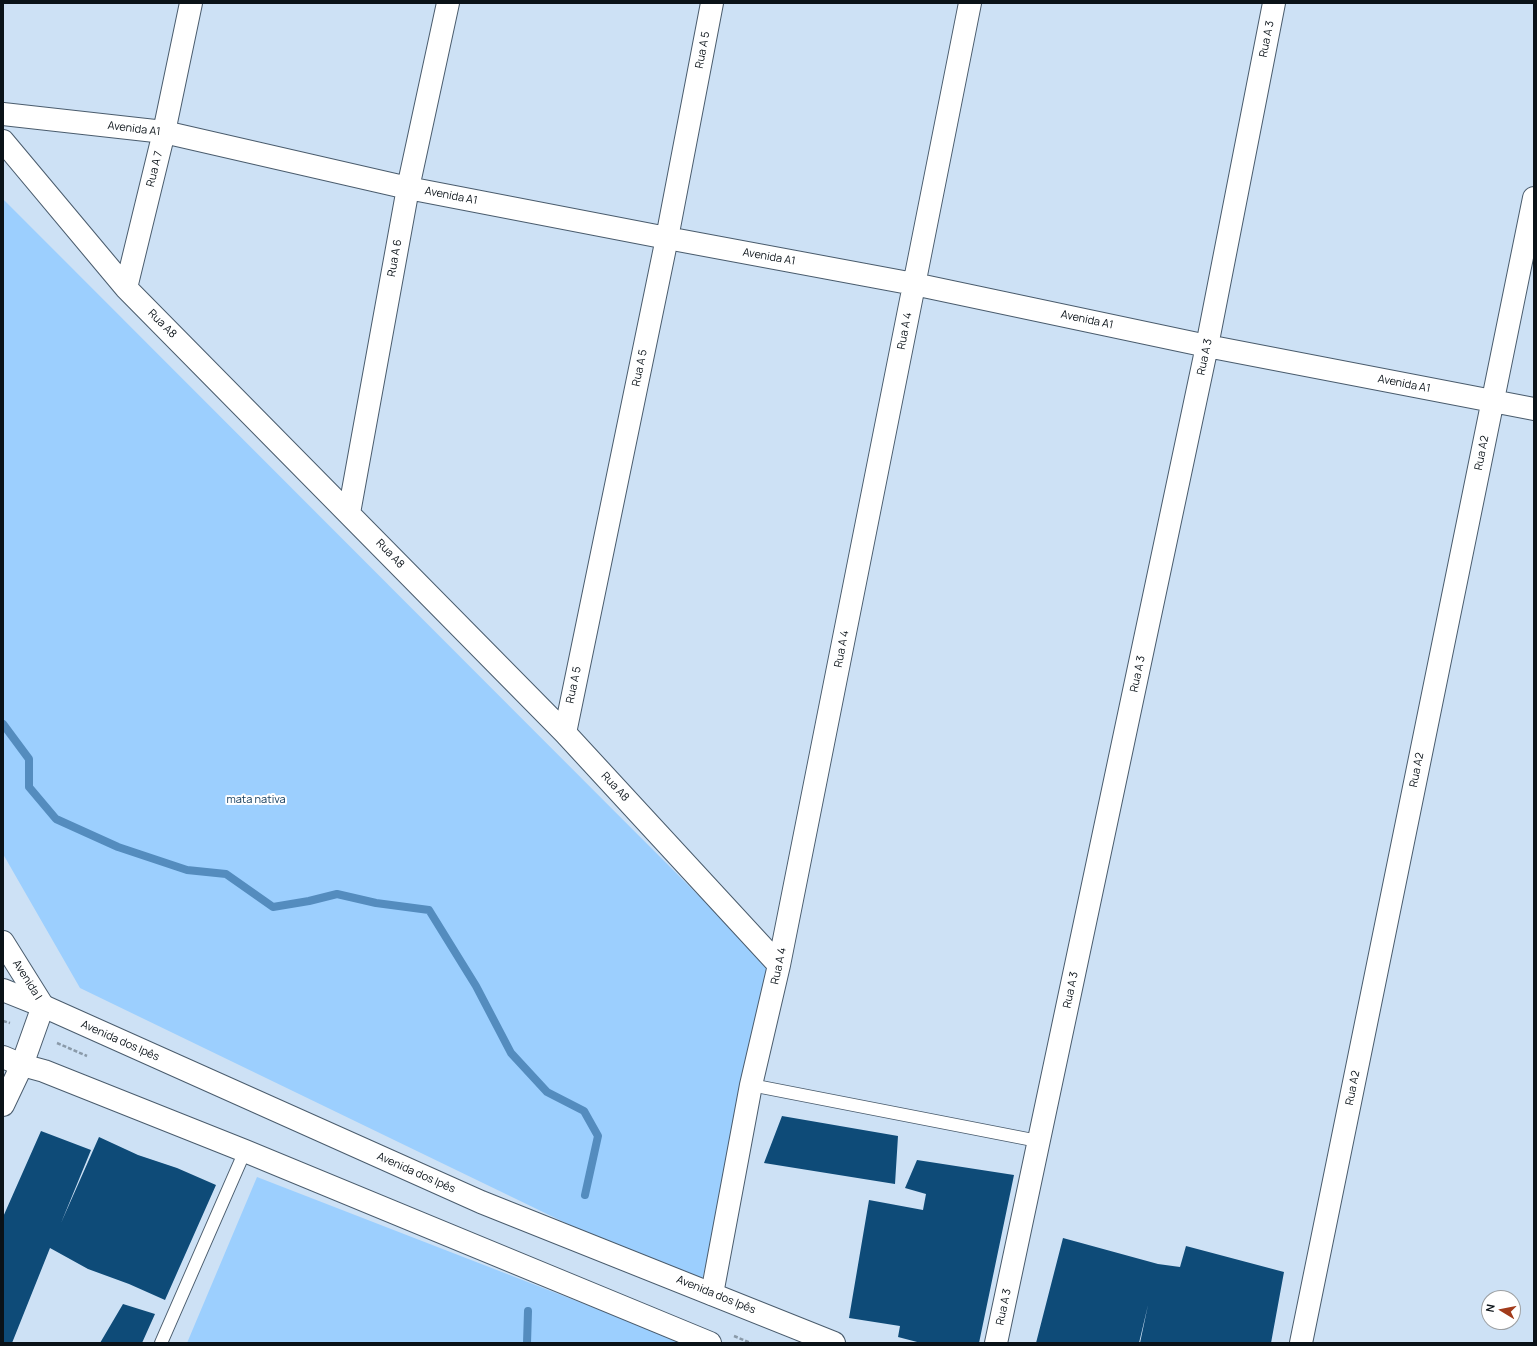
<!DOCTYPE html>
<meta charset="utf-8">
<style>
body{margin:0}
#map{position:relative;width:1537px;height:1346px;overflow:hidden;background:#cde1f5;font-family:Manrope,sans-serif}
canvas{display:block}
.frame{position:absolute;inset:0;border:4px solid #0a1218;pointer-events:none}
.north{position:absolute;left:1481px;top:1290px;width:40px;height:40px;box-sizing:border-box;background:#fff;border:1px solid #9da0a3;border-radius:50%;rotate:280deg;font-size:11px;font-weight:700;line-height:16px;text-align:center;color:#0a1218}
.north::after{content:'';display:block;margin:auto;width:14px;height:18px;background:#a23b1b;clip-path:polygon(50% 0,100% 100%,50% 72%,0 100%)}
</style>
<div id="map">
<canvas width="1537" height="1346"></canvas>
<div class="frame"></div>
<div class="north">N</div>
</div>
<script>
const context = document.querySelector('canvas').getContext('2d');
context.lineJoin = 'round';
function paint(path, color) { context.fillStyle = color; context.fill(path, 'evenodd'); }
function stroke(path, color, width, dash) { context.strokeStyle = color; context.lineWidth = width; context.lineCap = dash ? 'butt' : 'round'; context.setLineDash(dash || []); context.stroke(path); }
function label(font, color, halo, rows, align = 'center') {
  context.font = font + ' Manrope,sans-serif'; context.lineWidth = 4; context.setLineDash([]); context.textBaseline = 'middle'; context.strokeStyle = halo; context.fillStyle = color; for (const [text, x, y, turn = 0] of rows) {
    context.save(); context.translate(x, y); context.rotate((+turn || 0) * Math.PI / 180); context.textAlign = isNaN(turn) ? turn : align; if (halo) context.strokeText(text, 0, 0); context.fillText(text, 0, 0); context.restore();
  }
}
const green = new Path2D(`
 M 3,199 L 774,971 L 751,1085 L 700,1288 L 80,988 L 3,854 Z
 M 257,1177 L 685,1343 L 187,1343 Z`);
const stream = new Path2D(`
 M 3,724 L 29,759 L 29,787 L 56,819 L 118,847 L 187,870 L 226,874 L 273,907 L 309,901 L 337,894 L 376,903 L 429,910 L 476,986 L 511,1053 L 547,1092 L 584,1111 L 598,1136 L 585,1195
 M 527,1343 L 528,1311`);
const building = new Path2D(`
 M 782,1116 L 898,1136 L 895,1184 L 764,1163 Z
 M 41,1131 L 91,1150 L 61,1223 L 99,1137 L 138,1155 L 177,1168 L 216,1185 L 165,1300 L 129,1284 L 88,1269 L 50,1248 L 12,1343 L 3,1343 L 3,1217 Z
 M 917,1160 L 1014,1175 L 979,1343 L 921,1343 L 898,1337 L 900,1326 L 849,1318 L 869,1200 L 923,1210 L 926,1194 L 905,1188 Z
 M 1063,1238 L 1158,1264 L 1180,1267 L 1186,1246 L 1284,1272 L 1271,1343 L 1140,1343 L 1148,1305 L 1139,1343 L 1036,1343 Z
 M 123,1304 L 155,1314 L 142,1343 L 100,1343 Z`);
const path = new Path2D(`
 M 3,1021 L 10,1023
 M 57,1043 L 87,1056
 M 734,1336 L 751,1343`);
const lane = new Path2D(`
 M 751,1085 L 1038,1141
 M 161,1343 L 245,1151`);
const street = new Path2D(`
 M 3,114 L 164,132 L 408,188 L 667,238 L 914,284 L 1207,346 L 1534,409
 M 3,141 L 126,288 L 565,733 L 779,965
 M 126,288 L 164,132 L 191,3
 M 349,513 L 408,188 L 448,3
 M 565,733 L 667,238 L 712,3
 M 3,942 L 43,1006 L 22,1065 L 3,1105
 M 712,1294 L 751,1085 L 779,965 L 970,3
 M 996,1343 L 1207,346 L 1274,3
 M 1301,1343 L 1534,198`);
const secondary = new Path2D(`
 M 3,990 L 43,1006 L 481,1202 L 834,1343
 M 3,1057 L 22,1065 L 44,1071 L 245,1151 L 710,1343`);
const streetNames = [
 ["Rua A 3",1267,39,-79],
 ["Rua A 5",703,50,-79],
 ["Avenida A1",134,129,7],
 ["Rua A 7",155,169,-76],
 ["Avenida A1",451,196,11],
 ["Avenida A1",769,257,10],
 ["Rua A 6",395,258,-80],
 ["Avenida A1",1087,320,12],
 ["Rua A8",162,324,45],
 ["Rua A 4",905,331,-79],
 ["Rua A 3",1205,357,-78],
 ["Rua A 5",640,368,-78],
 ["Avenida A1",1404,384,11],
 ["Rua A2",1482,453,-79],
 ["Rua A8",390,554,46],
 ["Rua A 4",842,649,-79],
 ["Rua A 3",1138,674,-78],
 ["Rua A 5",574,685,-78],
 ["Rua A2",1417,770,-79],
 ["Rua A8",615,787,47],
 ["Rua A 4",779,966,-78],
 ["Avenida I",27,980,58],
 ["Rua A 3",1071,990,-78],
 ["Avenida dos Ipês",120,1041,24],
 ["Rua A2",1353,1088,-79],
 ["Avenida dos Ipês",416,1173,24],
 ["Avenida dos Ipês",716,1295,22],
 ["Rua A 3",1004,1307,-78]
];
const parkNames = [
 ["mata nativa",256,800]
];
paint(green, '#9ccffe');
stroke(stream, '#548cbe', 8);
paint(building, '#0e4b78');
stroke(lane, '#4a5c6d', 14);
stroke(street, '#4a5c6d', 24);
stroke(secondary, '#4a5c6d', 24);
stroke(path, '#8a9aa9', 2.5, [4, 2]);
stroke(lane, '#fff', 12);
stroke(street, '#fff', 22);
stroke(secondary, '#fff', 22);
label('11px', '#0a1218', '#fff', streetNames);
label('11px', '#0e395b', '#fff', parkNames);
</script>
